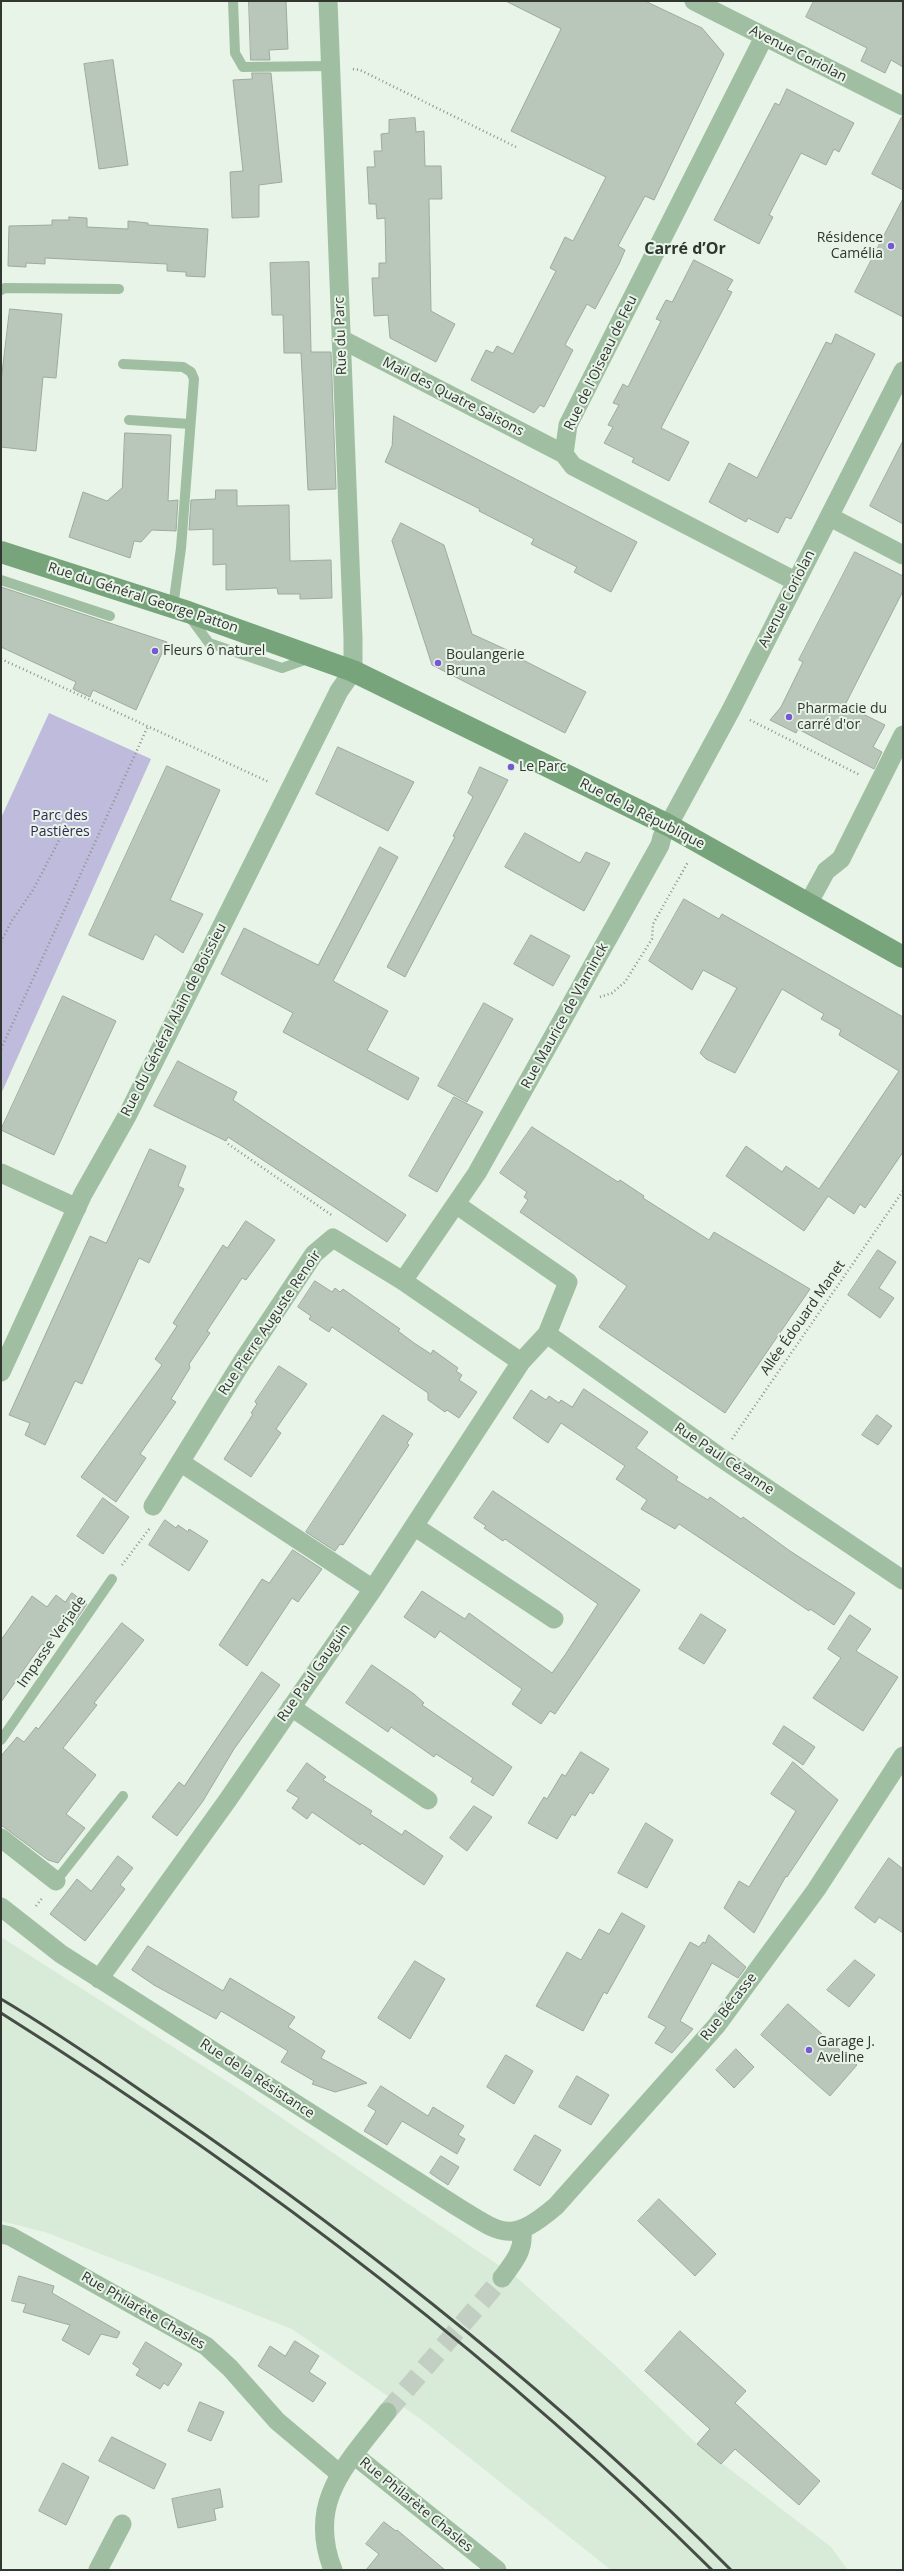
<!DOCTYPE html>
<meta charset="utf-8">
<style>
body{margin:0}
#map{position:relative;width:904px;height:2571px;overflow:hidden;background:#e7f4e7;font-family:"Open Sans",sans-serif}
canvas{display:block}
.frame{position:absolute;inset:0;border:2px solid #313631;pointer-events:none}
</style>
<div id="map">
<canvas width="904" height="2571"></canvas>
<div class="frame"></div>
</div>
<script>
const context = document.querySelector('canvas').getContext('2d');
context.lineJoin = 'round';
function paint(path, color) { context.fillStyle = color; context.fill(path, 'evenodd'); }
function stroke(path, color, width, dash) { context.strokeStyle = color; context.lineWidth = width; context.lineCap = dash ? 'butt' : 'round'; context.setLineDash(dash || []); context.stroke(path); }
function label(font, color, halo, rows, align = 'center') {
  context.font = font + ' "Open Sans",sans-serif'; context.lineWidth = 4; context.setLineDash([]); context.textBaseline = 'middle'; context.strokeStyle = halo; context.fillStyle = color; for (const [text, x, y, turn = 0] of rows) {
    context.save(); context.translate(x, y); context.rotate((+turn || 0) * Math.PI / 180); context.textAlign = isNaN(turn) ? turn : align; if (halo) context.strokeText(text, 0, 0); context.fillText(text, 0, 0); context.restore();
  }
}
const built = new Path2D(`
 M 1,1937 L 242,2091 L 516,2277 L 616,2366 L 697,2444 L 831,2547 L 848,2570 L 611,2570 L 422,2420 L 292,2329 L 45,2232 L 1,2221 Z`);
const green = new Path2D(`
 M 49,713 L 151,759 L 1,1094 L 1,818 Z`);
const building = new Path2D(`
 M 249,1 L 286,1 L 288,49 L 269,50 L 270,60 L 251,60 Z
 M 506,1 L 645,1 L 702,28 L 724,54 L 654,200 L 645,196 L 618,246 L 625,250 L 619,264 L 595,309 L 587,304 L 565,345 L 573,350 L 544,407 L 540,405 L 534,413 L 471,380 L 486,350 L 493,353 L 497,346 L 513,354 L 556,271 L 550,268 L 565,237 L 573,241 L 606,177 L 511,131 L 561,29 Z
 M 814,1 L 903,1 L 903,67 L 891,60 L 885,73 L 861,61 L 867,48 L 806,17 Z
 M 113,60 L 128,165 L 99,169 L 84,64 Z
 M 252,73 L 271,73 L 282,182 L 259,185 L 259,217 L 232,218 L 230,172 L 243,171 L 233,80 L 252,79 Z
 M 787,89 L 854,123 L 839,152 L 834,149 L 826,165 L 801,153 L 769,215 L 773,217 L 759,244 L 714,220 L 775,103 L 779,105 Z
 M 902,117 L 903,117 L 903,190 L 872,174 Z
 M 415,118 L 416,132 L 424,131 L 425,166 L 441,166 L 442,199 L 429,199 L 431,311 L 455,324 L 436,362 L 390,338 L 388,315 L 374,316 L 372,278 L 379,278 L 379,263 L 386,263 L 385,218 L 377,219 L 376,204 L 369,204 L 367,167 L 375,167 L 374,151 L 382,151 L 381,134 L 389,133 L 389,120 Z
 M 903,199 L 903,317 L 855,292 Z
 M 69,217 L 87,218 L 87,227 L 128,229 L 128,221 L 148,223 L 148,225 L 208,229 L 205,277 L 186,276 L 186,272 L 167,271 L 167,264 L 45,258 L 45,264 L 26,263 L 26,267 L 8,266 L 9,226 L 52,225 L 52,220 L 69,220 Z
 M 694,260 L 733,280 L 727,290 L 732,292 L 661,428 L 689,442 L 669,481 L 632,462 L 634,458 L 604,443 L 613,427 L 608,425 L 619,405 L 613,403 L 623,384 L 628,387 L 661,321 L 656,319 L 666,300 L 672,302 Z
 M 309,262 L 311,352 L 331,352 L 336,489 L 308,490 L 301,353 L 284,353 L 283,315 L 272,315 L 270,263 Z
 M 10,309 L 62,314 L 56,378 L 43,377 L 36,451 L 1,447 L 1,382 Z
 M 836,334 L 875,354 L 791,519 L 786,517 L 778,533 L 748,518 L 746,522 L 709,502 L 729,463 L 757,478 L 826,342 L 831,344 Z
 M 394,416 L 637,542 L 611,592 L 574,572 L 577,567 L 531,544 L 534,539 L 479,511 L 480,509 L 385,462 L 392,446 Z
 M 125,433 L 171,435 L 168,501 L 178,500 L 176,531 L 152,530 L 141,542 L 134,541 L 130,558 L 69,537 L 83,492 L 107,501 L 122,488 Z
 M 903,441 L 903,524 L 870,506 Z
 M 216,490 L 237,490 L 237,506 L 289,505 L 290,561 L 331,560 L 332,598 L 300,599 L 300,594 L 278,594 L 277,588 L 226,590 L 226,564 L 213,565 L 213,529 L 189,530 L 191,500 L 215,499 Z
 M 401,523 L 444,545 L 472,634 L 518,655 L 517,657 L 586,692 L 565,733 L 432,665 L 392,541 Z
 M 855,552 L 903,576 L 903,591 L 845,705 L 885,725 L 873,747 L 882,752 L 874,769 L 798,729 L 796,733 L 770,720 L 781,707 L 803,662 L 799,660 Z
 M 1,587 L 167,642 L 136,710 L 93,690 L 90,697 L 73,689 L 76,682 L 1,647 Z
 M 338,747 L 414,782 L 388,831 L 316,794 Z
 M 167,766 L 220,790 L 170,900 L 203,914 L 183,953 L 155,934 L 143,960 L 89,935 Z
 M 480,767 L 508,780 L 405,977 L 387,967 L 455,837 L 453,836 L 473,797 L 468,793 Z
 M 525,833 L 580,863 L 586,852 L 610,863 L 584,911 L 505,867 Z
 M 380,847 L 398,857 L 333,981 L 388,1011 L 367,1050 L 419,1078 L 408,1100 L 283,1032 L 293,1013 L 221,974 L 244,928 L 318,965 Z
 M 684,899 L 719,919 L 722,914 L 903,1017 L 903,1152 L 865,1208 L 860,1204 L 854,1214 L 828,1196 L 804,1231 L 726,1176 L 746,1146 L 782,1172 L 786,1166 L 819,1189 L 899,1071 L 839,1035 L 841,1030 L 821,1019 L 824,1014 L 782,989 L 735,1073 L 706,1059 L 700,1053 L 737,988 L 703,970 L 692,990 L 649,961 Z
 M 531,935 L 570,956 L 553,986 L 514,964 Z
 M 63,996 L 116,1021 L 54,1155 L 1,1130 Z
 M 484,1003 L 513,1019 L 467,1102 L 438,1086 Z
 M 178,1061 L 237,1092 L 233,1100 L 406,1215 L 387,1242 L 228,1137 L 226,1141 L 154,1106 Z
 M 454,1097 L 483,1112 L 437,1192 L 409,1176 Z
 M 532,1127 L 618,1182 L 620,1180 L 644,1196 L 643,1198 L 709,1240 L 714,1232 L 810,1289 L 725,1413 L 599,1327 L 627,1286 L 520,1212 L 528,1200 L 524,1197 L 527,1192 L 500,1173 Z
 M 150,1149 L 186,1166 L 178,1186 L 184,1189 L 149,1263 L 139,1258 L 82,1384 L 75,1381 L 45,1445 L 25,1435 L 30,1423 L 9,1415 L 90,1236 L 106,1243 Z
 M 246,1221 L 275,1240 L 246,1280 L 242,1278 L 207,1331 L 210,1333 L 189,1364 L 190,1368 L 171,1399 L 176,1402 L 140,1454 L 146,1458 L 116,1502 L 81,1477 L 162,1365 L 155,1359 L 177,1326 L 173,1323 L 223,1245 L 227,1248 Z
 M 878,1250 L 896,1262 L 879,1288 L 894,1298 L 880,1318 L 848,1295 Z
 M 315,1281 L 332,1292 L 335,1288 L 340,1292 L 343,1289 L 400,1329 L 398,1331 L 414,1343 L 431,1354 L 433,1350 L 458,1368 L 456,1371 L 462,1375 L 459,1380 L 477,1392 L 459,1418 L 447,1410 L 445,1412 L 428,1400 L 428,1393 L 332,1327 L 329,1332 L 309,1319 L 311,1316 L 298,1307 Z
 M 279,1366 L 307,1384 L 276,1429 L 281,1433 L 251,1477 L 224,1459 L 253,1414 L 251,1413 L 257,1404 L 255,1402 Z
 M 584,1389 L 648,1432 L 636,1448 L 678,1477 L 676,1480 L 708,1500 L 710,1497 L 741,1519 L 743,1517 L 790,1551 L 855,1593 L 834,1625 L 810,1609 L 809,1611 L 679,1524 L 675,1529 L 641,1509 L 647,1500 L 616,1479 L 625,1466 L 561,1423 L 548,1443 L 513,1418 L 531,1390 L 546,1400 L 549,1396 L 559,1403 L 561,1400 L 572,1407 Z
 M 383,1415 L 413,1434 L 407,1443 L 409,1445 L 343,1545 L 340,1544 L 335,1551 L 306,1532 Z
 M 877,1415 L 892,1426 L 878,1445 L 862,1435 Z
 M 493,1491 L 640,1590 L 555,1714 L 550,1711 L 541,1724 L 512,1704 L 522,1689 L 440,1631 L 435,1638 L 404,1617 L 422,1591 L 465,1619 L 469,1613 L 552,1673 L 565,1655 L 598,1604 L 505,1539 L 503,1541 L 484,1528 L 486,1526 L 474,1518 Z
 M 103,1498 L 129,1517 L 103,1554 L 77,1536 Z
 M 165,1520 L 176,1528 L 178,1525 L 188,1532 L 189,1529 L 208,1541 L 189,1571 L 149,1545 Z
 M 293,1550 L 322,1569 L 298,1602 L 292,1598 L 247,1666 L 219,1645 L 262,1579 L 269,1583 Z
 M 72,1593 L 87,1604 L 74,1623 L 67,1618 L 46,1646 L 42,1644 L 1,1702 L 1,1640 L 32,1596 L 47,1607 L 56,1595 L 65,1602 Z
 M 701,1614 L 726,1630 L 704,1664 L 679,1649 Z
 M 850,1615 L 871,1629 L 856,1651 L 898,1677 L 863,1731 L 813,1698 L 841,1658 L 828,1649 Z
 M 122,1623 L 144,1640 L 94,1703 L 97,1705 L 63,1748 L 96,1775 L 66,1814 L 85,1828 L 58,1863 L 48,1860 L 1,1825 L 1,1756 L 17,1737 L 24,1742 L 36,1727 L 38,1729 Z
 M 372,1665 L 414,1694 L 424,1703 L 422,1705 L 512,1767 L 493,1796 L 471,1782 L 473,1778 L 436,1754 L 434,1757 L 391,1727 L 388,1732 L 346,1703 Z
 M 262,1672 L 280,1685 L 234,1749 L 203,1801 L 177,1836 L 152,1817 L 179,1782 L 184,1786 Z
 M 784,1726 L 815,1747 L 803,1765 L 773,1744 Z
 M 581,1752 L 609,1769 L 593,1794 L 590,1792 L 575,1816 L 572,1814 L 557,1839 L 528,1823 L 544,1797 L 547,1799 L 562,1774 L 565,1776 Z
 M 793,1762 L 838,1800 L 787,1877 L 786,1876 L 754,1933 L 724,1908 L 739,1881 L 749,1887 L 796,1811 L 771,1794 Z
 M 307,1763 L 326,1777 L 323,1780 L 372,1811 L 370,1814 L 402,1835 L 405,1830 L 443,1856 L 424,1885 L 362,1843 L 360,1845 L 312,1812 L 307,1819 L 292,1808 L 299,1798 L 287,1791 Z
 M 474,1806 L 492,1817 L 467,1851 L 450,1838 Z
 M 646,1823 L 673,1840 L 647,1888 L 618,1873 Z
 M 118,1856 L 133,1868 L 120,1885 L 125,1889 L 85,1941 L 50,1914 L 77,1879 L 91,1891 Z
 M 889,1858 L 903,1869 L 903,1933 L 879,1917 L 875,1923 L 855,1908 Z
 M 622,1913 L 645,1926 L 607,1994 L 604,1992 L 583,2031 L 536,2006 L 567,1952 L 581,1960 L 599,1929 L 609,1934 Z
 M 709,1935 L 746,1967 L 738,1978 L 712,1963 L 680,2021 L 693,2029 L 672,2053 L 655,2043 L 666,2027 L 648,2017 L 690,1942 L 699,1947 L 703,1942 L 705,1943 Z
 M 148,1946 L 223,1991 L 230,1978 L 295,2017 L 288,2027 L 325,2051 L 321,2058 L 367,2083 L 335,2092 L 312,2084 L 314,2081 L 281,2062 L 288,2051 L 221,2011 L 216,2019 L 154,1985 L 132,1970 Z
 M 855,1960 L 875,1975 L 849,2007 L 827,1990 Z
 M 415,1961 L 445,1979 L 410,2039 L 378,2018 Z
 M 788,2004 L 857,2065 L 830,2096 L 761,2035 Z
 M 736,2049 L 754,2067 L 734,2088 L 716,2070 Z
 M 506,2055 L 533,2071 L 514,2104 L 487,2087 Z
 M 577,2076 L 609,2095 L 591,2125 L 559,2107 Z
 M 381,2086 L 428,2116 L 433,2107 L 464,2126 L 458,2135 L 465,2139 L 457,2154 L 402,2121 L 387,2145 L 364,2131 L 376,2111 L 368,2106 Z
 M 535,2135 L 561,2150 L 540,2186 L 514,2170 Z
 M 441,2156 L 459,2167 L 448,2185 L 430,2173 Z
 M 659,2199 L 716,2254 L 695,2276 L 638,2221 Z
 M 19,2276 L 54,2286 L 52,2293 L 120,2332 L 117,2338 L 101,2334 L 89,2355 L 62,2340 L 70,2325 L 23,2312 L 26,2304 L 12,2301 Z
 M 680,2331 L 746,2391 L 735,2403 L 820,2481 L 799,2505 L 735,2449 L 721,2464 L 697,2444 L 710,2429 L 645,2371 Z
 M 295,2341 L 319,2356 L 309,2372 L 326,2383 L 313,2402 L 258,2366 L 270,2346 L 285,2356 Z
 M 146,2342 L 182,2364 L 168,2386 L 164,2383 L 160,2389 L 136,2375 L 140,2369 L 133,2364 Z
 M 200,2402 L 224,2412 L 211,2441 L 188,2431 Z
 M 112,2437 L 166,2464 L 154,2489 L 99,2461 Z
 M 63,2463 L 89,2477 L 66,2525 L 39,2511 Z
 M 220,2489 L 223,2507 L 214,2509 L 216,2520 L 178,2528 L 172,2499 Z
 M 384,2522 L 396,2531 L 397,2530 L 445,2570 L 366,2570 L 379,2554 L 366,2544 Z`);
const streetTunnel = new Path2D(`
 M 387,2412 L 502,2278`);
const path = new Path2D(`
 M 353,69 L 360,70 L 518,148
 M 1,659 L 269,782
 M 750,720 L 860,775
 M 1,942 L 11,922 L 33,890 L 64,831
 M 600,997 L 612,993 L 625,982 L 635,966 L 652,939 L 653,924 L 688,862
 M 1,1049 L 148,726
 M 228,1144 L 333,1216
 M 732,1439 L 903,1191
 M 122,1565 L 150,1528
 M 36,1906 L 43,1897`);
const lane = new Path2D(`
 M 233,1 L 235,53 L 243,67 L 330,66
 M 1,290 L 5,288 L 119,289
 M 123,364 L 183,367 L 191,372 L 194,379 L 181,548 L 173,607
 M 129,420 L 190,424
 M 1,580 L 110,616
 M 189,616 L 209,643 L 282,668 L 310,658
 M 1,1740 L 112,1579
 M 56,1881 L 123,1796`);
const street = new Path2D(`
 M 694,1 L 903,106
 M 764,37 L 568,425 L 564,454 L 573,466 L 795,581
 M 341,339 L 564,454
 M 830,517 L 903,555
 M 808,904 L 826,871 L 841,859 L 903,735
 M 1,1173 L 77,1208
 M 547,1334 L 720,1457 L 903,1580
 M 521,1362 L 403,1281 L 477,1173 L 660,845 L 662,837 L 731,710 L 903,371
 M 1,1372 L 83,1194 L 127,1116 L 339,691 L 353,671 L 353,638 L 328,1
 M 180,1462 L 373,1589
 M 153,1506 L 242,1362 L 314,1254 L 333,1238 L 403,1281
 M 414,1526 L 554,1619
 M 291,1707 L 428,1800
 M 1,1838 L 56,1881
 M 1,1907 L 61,1954 L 456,2206 C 503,2235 511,2244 556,2206 L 717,2025 L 816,1890 L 903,1756
 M 99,1979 L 227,1801 L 373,1589 L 521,1362 L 547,1334 L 568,1282 L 457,1205
 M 1,2234 L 10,2236 L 206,2346 L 230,2368 L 277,2421 L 340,2474
 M 502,2278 C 514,2262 524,2251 522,2231
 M 354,2455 L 497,2570
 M 98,2570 L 122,2524
 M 333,2570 C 306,2501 347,2464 387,2412`);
const secondary = new Path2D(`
 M 1,552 L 188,612 L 353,671 L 668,825 L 903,957`);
const rail = new Path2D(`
 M 1,1999 C 57,2032 111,2070 165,2107 C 366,2244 559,2398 731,2570
 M 1,2013 C 255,2173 498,2358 712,2570`);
const markers = [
 [891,246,4,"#7658d2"],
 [155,651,4,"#7658d2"],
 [438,663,4,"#7658d2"],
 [789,717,4,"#7658d2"],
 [511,767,4,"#7658d2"],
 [809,2050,4,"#7658d2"]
];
const streetNames = [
 ["Avenue Coriolan",798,54,27],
 ["Rue du Parc",341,336,-92],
 ["Rue de l'Oiseau de Feu",601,363,-64],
 ["Mail des Quatre Saisons",453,397,27],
 ["Rue du Général George Patton",143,598,18],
 ["Avenue Coriolan",787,599,-63],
 ["Rue de la République",642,814,27],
 ["Rue Maurice de Vlaminck",565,1016,-61],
 ["Rue du Général Alain de Boissieu",174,1020,-63],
 ["Allée Édouard Manet",803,1318,-55],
 ["Rue Pierre Auguste Renoir",270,1323,-56],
 ["Rue Paul Cézanne",724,1459,34],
 ["Impasse Verjade",52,1642,-55],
 ["Rue Paul Gauguin",314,1673,-55],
 ["Rue Bécasse",729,2007,-52],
 ["Rue de la Résistance",257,2079,33],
 ["Rue Philarète Chasles",143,2311,30],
 ["Rue Philarète Chasles",416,2505,39]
];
const poiNames = [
 ["Résidence",883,238,"right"],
 ["Camélia",883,254,"right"],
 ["Fleurs ô naturel",163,651],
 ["Boulangerie",446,655],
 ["Bruna",446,671],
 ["Pharmacie du",797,709],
 ["carré d'or",797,725],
 ["Le Parc",519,767],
 ["Garage J.",817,2042],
 ["Aveline",817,2058]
];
const parkNames = [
 ["Parc des",60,816],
 ["Pastières",60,832]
];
const quarterNames = [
 ["Carré d’Or",685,249]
];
paint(built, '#d7ebd8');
paint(green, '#bfbbdc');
paint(building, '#b9c7ba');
stroke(building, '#9daa9d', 1);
stroke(streetTunnel, '#c3cec3', 19, [19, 10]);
stroke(path, '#8b948b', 2.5, [1, 3]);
stroke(lane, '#a0bea2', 10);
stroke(street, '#a0bea2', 19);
stroke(secondary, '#78a47c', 22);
stroke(rail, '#464c46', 3);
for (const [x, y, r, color] of markers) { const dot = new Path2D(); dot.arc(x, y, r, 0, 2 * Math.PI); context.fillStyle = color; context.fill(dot); stroke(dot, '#e7f4e7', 1.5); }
label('14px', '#313631', '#e7f4e7', streetNames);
label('14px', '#313631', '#e7f4e7', poiNames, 'left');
label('14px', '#312756', '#e7f4e7', parkNames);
label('bold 16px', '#2c362c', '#e7f4e7', quarterNames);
</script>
